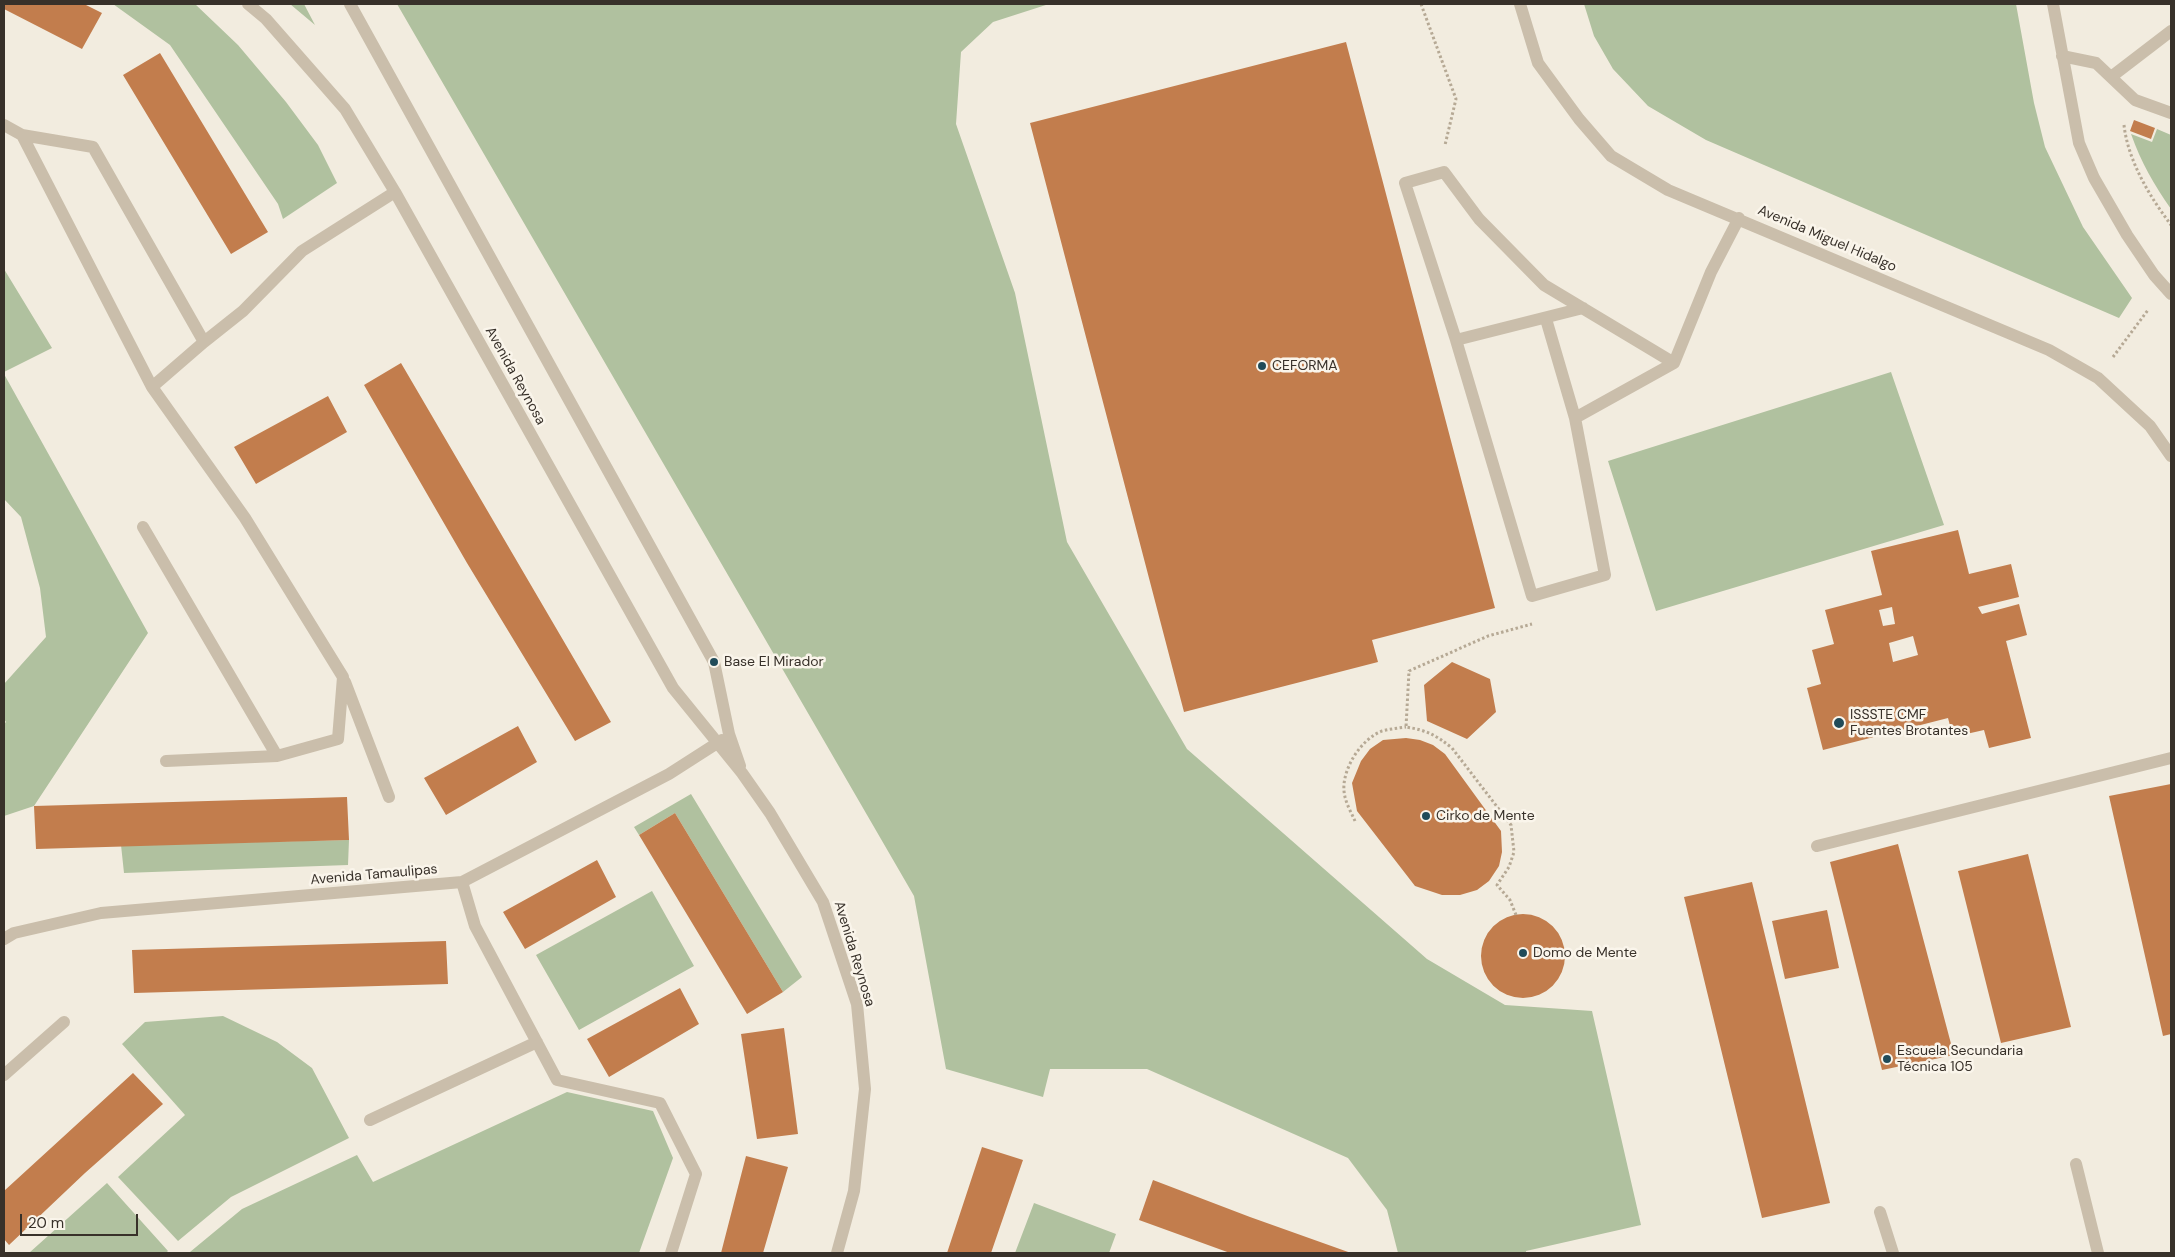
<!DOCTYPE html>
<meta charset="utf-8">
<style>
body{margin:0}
#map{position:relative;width:2175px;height:1257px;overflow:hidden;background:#f2ecdf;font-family:"DM Sans",sans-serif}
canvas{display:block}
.frame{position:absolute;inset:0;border:5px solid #38312a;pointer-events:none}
.scale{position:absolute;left:20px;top:1214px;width:118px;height:22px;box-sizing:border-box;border:2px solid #38312a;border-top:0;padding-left:6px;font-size:15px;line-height:18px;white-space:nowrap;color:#38312a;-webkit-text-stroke:4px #faf5eb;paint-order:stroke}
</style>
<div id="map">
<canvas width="2175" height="1257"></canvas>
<div class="frame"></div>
<div class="scale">20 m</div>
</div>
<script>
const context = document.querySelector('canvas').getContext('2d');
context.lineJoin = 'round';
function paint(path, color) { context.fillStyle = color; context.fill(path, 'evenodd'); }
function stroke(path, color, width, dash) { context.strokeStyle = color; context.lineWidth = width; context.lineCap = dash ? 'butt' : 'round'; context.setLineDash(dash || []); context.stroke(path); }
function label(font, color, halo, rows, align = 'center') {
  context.font = font + ' "DM Sans",sans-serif'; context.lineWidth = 5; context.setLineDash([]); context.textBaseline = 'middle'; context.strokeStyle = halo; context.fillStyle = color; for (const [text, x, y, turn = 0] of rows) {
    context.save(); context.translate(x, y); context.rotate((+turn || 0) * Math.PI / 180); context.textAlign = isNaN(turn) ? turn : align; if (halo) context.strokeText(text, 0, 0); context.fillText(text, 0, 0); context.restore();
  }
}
const green = new Path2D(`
 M 113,4 L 195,4 L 238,45 L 286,102 L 318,145 L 337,183 L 283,219 L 278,204 L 170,45 Z
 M 290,4 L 304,4 L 315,25 Z
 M 397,4 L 1049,4 L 993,22 L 961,52 L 956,124 L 1015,293 L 1067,542 L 1187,749 L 1427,959 L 1505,1005 L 1592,1011 L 1641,1225 L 1526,1251 L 1526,1253 L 1398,1253 L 1387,1210 L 1348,1158 L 1147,1069 L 1050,1069 L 1043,1097 L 946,1069 L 914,896 Z
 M 1584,4 L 2016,4 L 2034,103 L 2045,147 L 2083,227 L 2132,298 L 2119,318 L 1706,140 L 1648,106 L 1613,69 L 1594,36 Z
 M 2157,129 L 2171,135 L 2171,209 C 2154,185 2141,162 2131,134 L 2152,142 Z
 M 4,269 L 52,348 L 4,372 Z
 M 1891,372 L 1944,525 L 1656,611 L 1608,461 Z
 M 4,374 L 148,633 L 34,806 L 4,816 L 4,724 L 6,722 L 4,719 L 4,684 L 46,637 L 40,588 L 21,517 L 4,499 Z
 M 691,794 L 802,977 L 783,992 L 675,813 L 639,835 L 634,827 Z
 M 349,840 L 348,865 L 124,873 L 121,845 Z
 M 652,891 L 694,966 L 579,1030 L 536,955 Z
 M 223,1016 L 277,1042 L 312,1068 L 349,1138 L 231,1197 L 178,1241 L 118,1177 L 185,1115 L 122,1044 L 145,1022 Z
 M 567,1092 L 653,1111 L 673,1158 L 639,1253 L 192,1253 L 190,1252 L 242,1209 L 357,1155 L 373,1182 Z
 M 107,1183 L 168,1251 L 166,1253 L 29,1253 Z
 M 1034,1203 L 1116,1234 L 1109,1253 L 1015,1253 Z`);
const building = new Path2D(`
 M 4,4 L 84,4 L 102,13 L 82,49 L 4,9 Z
 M 1346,42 L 1495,608 L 1372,640 L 1378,662 L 1184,712 L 1030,123 Z
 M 160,53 L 268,232 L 231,254 L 123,75 Z
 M 2134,120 L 2155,128 L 2151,139 L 2130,131 Z
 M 401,363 L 611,722 L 575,741 L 467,563 L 364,385 Z
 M 328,396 L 347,432 L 256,484 L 234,447 Z
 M 1958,530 L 1969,574 L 2011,564 L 2019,597 L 1978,607 L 1982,614 L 2019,604 L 2027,635 L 2006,641 L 2031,738 L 1989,748 L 1984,730 L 1953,737 L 1948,718 L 1823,750 L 1807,688 L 1821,684 L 1812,650 L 1834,644 L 1825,610 L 1882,595 L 1871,551 ZM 1892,607 L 1895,624 L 1883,626 L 1879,610 ZM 1913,636 L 1918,655 L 1893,662 L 1889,643 Z
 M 1452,662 L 1490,679 L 1496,712 L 1467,739 L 1427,721 L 1424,685 Z
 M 518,726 L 537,762 L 446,815 L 424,778 Z
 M 1406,738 L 1420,740 L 1433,745 L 1445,754 L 1501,831 L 1502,852 L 1499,866 L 1489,881 L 1477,890 L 1460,895 L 1442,895 L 1415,886 L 1357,811 L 1352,783 L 1361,761 L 1370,749 L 1383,740 Z
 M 2171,784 L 2171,1034 L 2163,1036 L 2109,796 Z
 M 347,797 L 349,840 L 36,849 L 34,806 Z
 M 675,813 L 783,992 L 747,1014 L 639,835 Z
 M 1898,844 L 1954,1055 L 1882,1070 L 1830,862 Z
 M 2028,854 L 2071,1027 L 2001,1043 L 1958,871 Z
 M 597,860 L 616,897 L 525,949 L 503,912 Z
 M 1752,882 L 1830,1203 L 1762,1218 L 1684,897 Z
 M 1827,910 L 1839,968 L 1785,979 L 1772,921 Z
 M1481 956a42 42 0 1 1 84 0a42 42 0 1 1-84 0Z
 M 446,941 L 448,984 L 134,993 L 132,950 Z
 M 680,988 L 699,1024 L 609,1077 L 587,1039 Z
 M 784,1028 L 798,1134 L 757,1139 L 741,1034 Z
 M 133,1073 L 163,1104 L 85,1173 L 9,1245 L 4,1239 L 4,1191 Z
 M 982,1147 L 1023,1160 L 991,1253 L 947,1253 Z
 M 746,1156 L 788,1167 L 763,1253 L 721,1253 Z
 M 1153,1180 L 1250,1217 L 1351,1253 L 1230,1253 L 1139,1220 Z`);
const path = new Path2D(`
 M 1421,4 L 1456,99 L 1445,145
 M 2124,125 C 2128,161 2150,197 2171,225
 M 2113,357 L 2148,310
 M 1355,821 C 1351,812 1345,802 1344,791 C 1342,769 1361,739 1382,731 C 1390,729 1398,728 1406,727
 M 1516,915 L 1510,900 L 1497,885 L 1509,867 L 1514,852 L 1511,825 L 1452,748 C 1436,735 1426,730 1406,727 L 1409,671 L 1488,636 L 1532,624`);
const minor = new Path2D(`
 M 248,4 L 266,19 L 345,109 L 395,192 L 673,688 L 742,773 L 770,813 L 823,902 L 857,1004 L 865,1089 L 854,1191 L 837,1253
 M 350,4 L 714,662 L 729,734 L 740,766
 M 1520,4 L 1538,63 L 1579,119 L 1611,156 L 1668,190 L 2049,350 L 2098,378 L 2150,426 L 2171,456
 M 2053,4 L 2079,143 L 2094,178 L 2127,235 L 2154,275 L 2171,294
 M 2062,56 L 2096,63 L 2135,100 L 2171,113
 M 2111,77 L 2171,31
 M 4,125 L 22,135 L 93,147 L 204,342 L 243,311 L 302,251 L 395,192
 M 22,135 L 152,387 L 245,518 L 343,677 L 338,739 L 277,756 L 143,527
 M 1546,319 L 1575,418 L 1605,575 L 1532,596 L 1456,340 L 1405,183 L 1444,172 L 1479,219 L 1544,285 L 1674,363
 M 1456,340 L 1583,308
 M 152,387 L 204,342
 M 1575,418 L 1674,363 L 1711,272 L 1739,218
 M 345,682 L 389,797
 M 166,761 L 277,756
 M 1817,846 L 2171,758
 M 462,882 L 475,926 L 557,1080 L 660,1103 L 696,1174 L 671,1253
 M 4,939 L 14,933 L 101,913 L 462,882 L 669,774 L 722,740
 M 4,1075 L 64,1022
 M 370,1120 L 537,1042
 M 2076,1164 L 2098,1253
 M 1880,1212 L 1893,1253`);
const markers = [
 [1262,366,5,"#204b59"],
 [714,662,5,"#204b59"],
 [1839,723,6,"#204b59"],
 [1426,816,5,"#204b59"],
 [1523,953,5,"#204b59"],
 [1887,1059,5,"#204b59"]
];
const streetNames = [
 ["Avenida Miguel Hidalgo",1827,239,23],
 ["Avenida Reynosa",515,376,61],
 ["Avenida Tamaulipas",374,875,-5],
 ["Avenida Reynosa",854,954,73]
];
const poiNames = [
 ["CEFORMA",1272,366],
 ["Base El Mirador",724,662],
 ["ISSSTE CMF",1850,715],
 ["Fuentes Brotantes",1850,731],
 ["Cirko de Mente",1436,816],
 ["Domo de Mente",1533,953],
 ["Escuela Secundaria",1897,1051],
 ["Técnica 105",1897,1067]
];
paint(green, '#b0c19f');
paint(building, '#c27d4d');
stroke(path, '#b6a995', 3, [2.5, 2.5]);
stroke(minor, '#cabeab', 12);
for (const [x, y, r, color] of markers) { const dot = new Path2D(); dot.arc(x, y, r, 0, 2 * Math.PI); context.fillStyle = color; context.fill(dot); stroke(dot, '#faf5eb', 2); }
label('14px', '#38312a', '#faf5eb', streetNames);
label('14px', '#38312a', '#faf5eb', poiNames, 'left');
</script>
